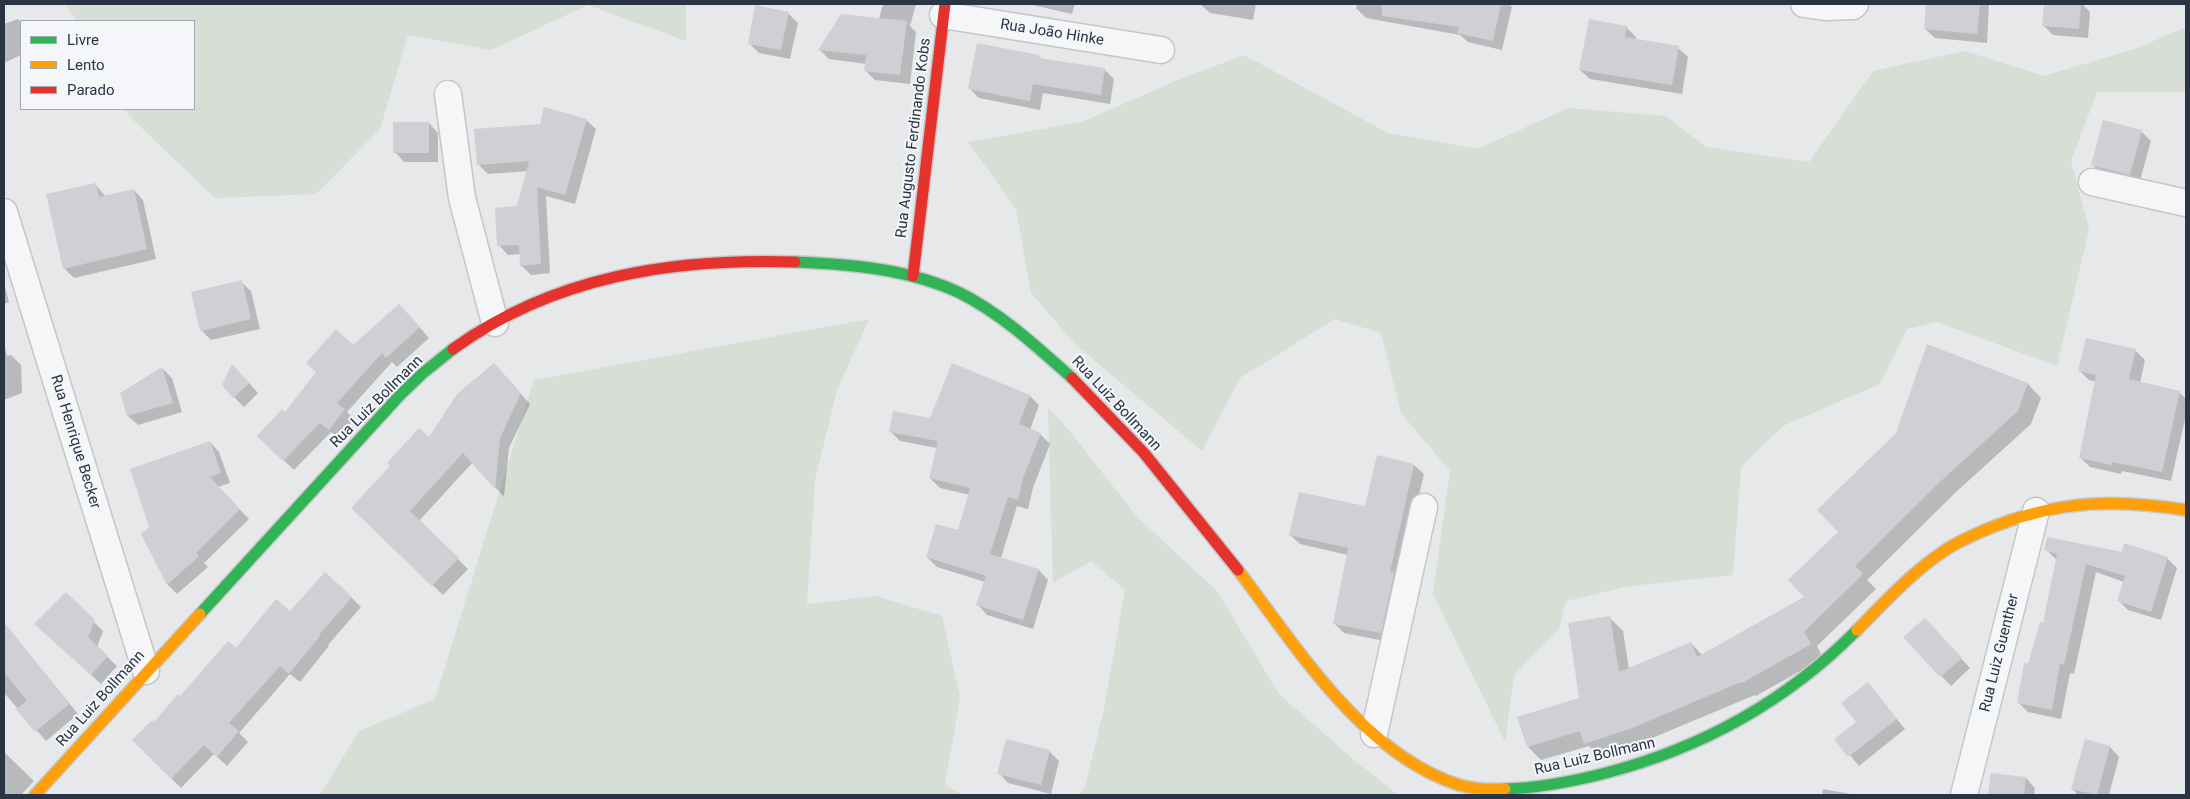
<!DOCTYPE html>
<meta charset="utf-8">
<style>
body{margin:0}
#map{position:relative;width:2190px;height:799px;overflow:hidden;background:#e6e8ea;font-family:Roboto,sans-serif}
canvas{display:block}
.frame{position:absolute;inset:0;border:5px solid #2b3445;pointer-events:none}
.legend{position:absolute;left:20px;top:20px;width:175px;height:90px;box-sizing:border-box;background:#f4f6f9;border:1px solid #a4a8b1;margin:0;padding:6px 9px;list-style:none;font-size:15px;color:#2b3445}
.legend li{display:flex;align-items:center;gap:10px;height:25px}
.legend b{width:25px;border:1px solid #a4a8b1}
</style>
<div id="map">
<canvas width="2190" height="799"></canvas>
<div class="frame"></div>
<ul class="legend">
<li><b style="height:6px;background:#30b455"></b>Livre</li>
<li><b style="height:6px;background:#ff9f0a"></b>Lento</li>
<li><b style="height:6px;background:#e5322d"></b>Parado</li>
</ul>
</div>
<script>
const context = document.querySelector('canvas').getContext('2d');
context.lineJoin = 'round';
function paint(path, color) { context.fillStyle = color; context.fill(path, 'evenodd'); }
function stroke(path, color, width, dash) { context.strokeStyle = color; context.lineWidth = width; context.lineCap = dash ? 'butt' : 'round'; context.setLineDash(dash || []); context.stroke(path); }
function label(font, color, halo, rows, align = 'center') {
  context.font = font + ' Roboto,sans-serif'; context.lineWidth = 4; context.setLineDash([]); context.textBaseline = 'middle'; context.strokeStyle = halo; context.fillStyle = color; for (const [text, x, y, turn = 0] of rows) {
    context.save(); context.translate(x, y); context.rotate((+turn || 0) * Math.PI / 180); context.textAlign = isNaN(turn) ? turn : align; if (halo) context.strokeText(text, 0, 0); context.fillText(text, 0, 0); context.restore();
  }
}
const green = new Path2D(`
 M 65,4 L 686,4 L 686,41 L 588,5 L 491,50 L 408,35 L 380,129 L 316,194 L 215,198 L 128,115 L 125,109 L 194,109 L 194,21 L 77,21 Z
 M 2186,27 L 2186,92 L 2097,92 L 2071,161 L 2089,229 L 2057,366 L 1937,322 L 1907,329 L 1880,384 L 1783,426 L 1741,467 L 1733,575 L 1630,586 L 1566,601 L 1559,629 L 1514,675 L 1505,742 L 1433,594 L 1450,471 L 1401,413 L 1381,333 L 1335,319 L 1240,378 L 1202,451 L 1075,344 L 1031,293 L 1016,209 L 968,142 L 1082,122 L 1178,80 L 1244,55 L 1388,133 L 1478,149 L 1568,108 L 1666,116 L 1706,147 L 1809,162 L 1873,71 L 1965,51 L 2044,76 L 2135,49 Z
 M 869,319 L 837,390 L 815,480 L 807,604 L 875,596 L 942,616 L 960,697 L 945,785 L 962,795 L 320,795 L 359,731 L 435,699 L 534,380 Z
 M 1048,408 L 1068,429 L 1137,517 L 1217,591 L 1279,694 L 1353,759 L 1398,795 L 1080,795 L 1086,783 L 1104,709 L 1125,590 L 1091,561 L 1053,583 Z`);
const shadow = new Path2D(`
 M 883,4 L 916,4 L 910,26 L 916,32 L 910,84 L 875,80 L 865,70 L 866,64 L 829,59 L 820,50 L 879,19 Z
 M 1028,4 L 1075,4 L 1072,14 Z
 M 1200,4 L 1256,4 L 1253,20 L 1210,13 Z
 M 1357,4 L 1509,4 L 1512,7 L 1502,50 L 1468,42 L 1460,35 L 1366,18 L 1356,8 Z
 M 1927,4 L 1989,4 L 1987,43 L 1935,38 L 1925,29 Z
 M 2045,4 L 2082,4 L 2090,12 L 2088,38 L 2053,35 L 2044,26 Z
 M 788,13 L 798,23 L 790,59 L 759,53 L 749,43 Z
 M 18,19 L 21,23 L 21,55 L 6,62 L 4,60 L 4,24 Z
 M 1626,27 L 1636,37 L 1635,40 L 1678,48 L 1688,57 L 1682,94 L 1590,79 L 1580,70 Z
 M 1038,56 L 1042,59 L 1104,69 L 1114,79 L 1110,104 L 1043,93 L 1040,110 L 979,98 L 970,89 Z
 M 586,120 L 596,129 L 575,204 L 546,196 L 550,273 L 531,275 L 521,265 L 521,254 L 508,255 L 499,245 L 518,208 L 528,171 L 488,174 L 478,164 Z
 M 429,123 L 438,133 L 438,162 L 404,162 L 395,152 Z
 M 2141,131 L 2151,141 L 2139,184 L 2102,175 L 2093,165 Z
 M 95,184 L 106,197 L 134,190 L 143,200 L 156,259 L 74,278 L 64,268 Z
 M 241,282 L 251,291 L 260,329 L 211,340 L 202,331 Z
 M 4,283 L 9,302 L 4,304 Z
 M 409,315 L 429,338 L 397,367 L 392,362 L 347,412 L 354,419 L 339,438 L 331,432 L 294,470 L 258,436 L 285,414 L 353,347 Z
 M 4,343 L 7,356 L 11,355 L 21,365 L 22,393 L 4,400 Z
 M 1927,346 L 2028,384 L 2041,398 L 2031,424 L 1955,493 L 1867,580 L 1876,589 L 1817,646 L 1823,658 L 1756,696 L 1755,695 L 1645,741 L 1599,756 L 1589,746 L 1541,760 L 1528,747 L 1581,699 L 1609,617 L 1623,631 L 1629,669 L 1691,643 L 1703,656 L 1806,598 L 1840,532 L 1897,434 Z
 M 2135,350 L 2145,360 L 2140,383 L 2179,392 L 2186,399 L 2186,415 L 2171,481 L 2122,471 L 2121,474 L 2090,467 L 2080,457 L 2096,382 L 2089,380 L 2080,371 Z
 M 494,364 L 530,404 L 509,448 L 504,497 L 473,462 L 419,521 L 468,569 L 443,595 L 362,517 Z
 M 162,368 L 172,378 L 182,412 L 138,425 L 128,416 Z
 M 242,375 L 258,393 L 244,407 L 234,397 Z
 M 1030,396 L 1039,405 L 1030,430 L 1040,434 L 1050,444 L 1033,488 L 1028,509 L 1017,506 L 1001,558 L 1039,570 L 1048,580 L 1033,629 L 987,615 L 978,605 L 985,582 L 937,567 L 927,557 L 958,532 L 970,495 L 940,488 L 930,478 L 937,448 L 900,441 L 891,432 L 931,419 Z
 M 210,442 L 219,452 L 230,483 L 218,487 L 249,519 L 204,563 L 208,567 L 177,594 L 168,585 L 142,535 L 151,527 Z
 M 1414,465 L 1424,474 L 1399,580 L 1390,642 L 1344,633 L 1334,623 L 1348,555 L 1300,544 L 1290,535 L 1366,508 Z
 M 2045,549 L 2167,558 L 2177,568 L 2161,620 L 2128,610 L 2119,601 L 2124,582 L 2096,572 L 2074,674 L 2070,673 L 2061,719 L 2028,712 L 2018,702 L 2028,665 L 2044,624 L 2057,560 Z
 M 66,594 L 103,631 L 97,647 L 117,666 L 101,684 L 45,633 Z
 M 351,597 L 361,607 L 328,645 L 329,646 L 300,682 L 290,674 L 239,733 L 248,742 L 227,766 L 214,754 L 181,788 L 133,740 L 236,650 L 290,613 Z
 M 4,623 L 78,714 L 46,741 L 5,694 L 4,695 Z
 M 1934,629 L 1970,668 L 1951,686 L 1905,638 Z
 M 1868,684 L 1905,729 L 1859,766 L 1836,739 L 1858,722 Z
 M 2086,741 L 2110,747 L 2119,757 L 2109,795 L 2078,795 L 2072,789 Z
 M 1049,751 L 1059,761 L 1051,794 L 1008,783 L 999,773 Z
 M 4,752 L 34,781 L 21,795 L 4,795 Z
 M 1992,774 L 2026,778 L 2035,788 L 2034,795 L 1990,795 Z
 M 1823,789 L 1856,795 L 1822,795 Z`);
const building = new Path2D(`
 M 1382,4 L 1501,4 L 1493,41 L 1457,33 L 1459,27 L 1382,16 Z
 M 1926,4 L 1980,4 L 1977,34 L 1924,29 Z
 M 2044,4 L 2081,4 L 2079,29 L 2042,26 Z
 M 755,5 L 789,12 L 781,50 L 748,44 Z
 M 841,14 L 907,21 L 900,75 L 864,71 L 866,55 L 818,50 Z
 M 1589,19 L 1627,26 L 1625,37 L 1679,46 L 1672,85 L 1579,70 Z
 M 977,43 L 1039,55 L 1038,58 L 1105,68 L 1101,95 L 1033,84 L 1030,101 L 968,89 Z
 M 544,107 L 587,119 L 565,195 L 537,187 L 541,264 L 520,266 L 519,245 L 497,246 L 495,208 L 517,206 L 529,161 L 477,165 L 474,129 L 540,124 Z
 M 2103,120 L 2142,130 L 2130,175 L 2091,165 Z
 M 393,122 L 429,122 L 429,153 L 393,153 Z
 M 96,183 L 99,197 L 134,189 L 147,249 L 63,269 L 46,194 Z
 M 242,280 L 251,319 L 200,331 L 191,292 Z
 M 399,304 L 420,327 L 386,358 L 382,353 L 337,403 L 345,409 L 329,430 L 320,423 L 283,461 L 257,436 L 282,409 L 285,412 L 316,372 L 306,363 L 336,329 L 353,345 Z
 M 2086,338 L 2136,349 L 2129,379 L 2180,391 L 2162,472 L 2112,462 L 2112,465 L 2079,458 L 2096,375 L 2078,371 Z
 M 1927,344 L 2028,383 L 2018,411 L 1942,480 L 1855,566 L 1863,574 L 1804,632 L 1811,644 L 1742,683 L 1741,682 L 1632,728 L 1584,744 L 1580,731 L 1527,747 L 1517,717 L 1579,698 L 1568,623 L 1610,616 L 1619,672 L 1691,642 L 1697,657 L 1804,597 L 1788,580 L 1838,532 L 1817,510 L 1896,433 Z
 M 494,363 L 521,393 L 500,438 L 495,489 L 463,453 L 410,511 L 459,558 L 432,586 L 351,508 L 390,466 L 387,463 L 419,428 L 429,437 L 457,394 Z
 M 952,363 L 1030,395 L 1019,424 L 1041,433 L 1023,478 L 1018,500 L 1008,497 L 990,554 L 1039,569 L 1023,620 L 976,605 L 986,576 L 926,557 L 936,524 L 958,530 L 970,488 L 929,478 L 938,441 L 889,432 L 893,411 L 930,418 Z
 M 232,364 L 249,383 L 233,398 L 222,385 Z
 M 162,367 L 173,403 L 127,416 L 120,393 Z
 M 210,441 L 221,473 L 210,477 L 240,509 L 196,553 L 199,556 L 167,585 L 141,534 L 149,527 L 130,469 Z
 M 1377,455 L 1414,464 L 1390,572 L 1394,573 L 1381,633 L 1333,624 L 1348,548 L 1289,535 L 1299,492 L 1365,506 Z
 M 2047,537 L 2122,552 L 2124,543 L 2168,557 L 2151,612 L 2117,601 L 2125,576 L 2086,564 L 2064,665 L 2060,664 L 2052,710 L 2017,703 L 2024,663 L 2028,664 L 2040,622 L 2043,623 L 2057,554 L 2044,550 Z
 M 325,572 L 352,597 L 319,635 L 320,636 L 289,674 L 280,666 L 229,723 L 239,731 L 217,757 L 204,745 L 171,779 L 132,740 L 152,720 L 154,722 L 178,694 L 180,696 L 228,641 L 236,648 L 276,599 L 290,611 Z
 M 66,592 L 95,620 L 88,637 L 108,656 L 91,675 L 34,624 Z
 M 1925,618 L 1962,658 L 1940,677 L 1903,637 Z
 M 4,622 L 69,704 L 35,732 L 16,709 L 27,701 L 4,672 Z
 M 1868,682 L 1897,719 L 1848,757 L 1834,739 L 1856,722 L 1841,703 Z
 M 1006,739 L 1050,750 L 1041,785 L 997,774 Z
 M 2085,739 L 2110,746 L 2097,795 L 2071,789 Z
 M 1991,773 L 2026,777 L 2024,795 L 1988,795 Z`);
const street = new Path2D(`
 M 1804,4 L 1825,7 L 1853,6 L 1855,4
 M 943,15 L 1161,50
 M 448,94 L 462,198 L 495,323
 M 2092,182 L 2186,203
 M 4,212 L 146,671
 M 1374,734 L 1424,507
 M 1964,795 L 2036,511`);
const fast = new Path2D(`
 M 795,262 C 850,264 909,269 960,293 C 1002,314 1037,347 1072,378
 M 200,614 L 400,395 L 423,373 L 453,349
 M 1505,789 C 1538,788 1570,782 1602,774 C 1700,749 1786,702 1857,630`);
const slow = new Path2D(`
 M 1238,570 C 1297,647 1362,754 1459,785 C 1474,789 1490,790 1505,789
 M 1857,630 C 1884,603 1911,573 1944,551 C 1960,540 1978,533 1995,526 C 2061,500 2117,499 2186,510
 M 35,795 L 200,614`);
const jam = new Path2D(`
 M 913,276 L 945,4
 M 453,349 C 554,276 674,258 795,262
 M 1072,378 L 1144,453 L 1238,570`);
const streetNames = [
 ["Rua João Hinke",1052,33,9],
 ["Rua Augusto Ferdinando Kobs",914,138,-83],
 ["Rua Luiz Bollmann",377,402,-45],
 ["Rua Luiz Bollmann",1116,404,47],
 ["Rua Henrique Becker",75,442,73],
 ["Rua Luiz Guenther",2000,653,-76],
 ["Rua Luiz Bollmann",101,699,-48],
 ["Rua Luiz Bollmann",1595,757,-13]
];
paint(green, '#d6ded6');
paint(shadow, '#0003');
paint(building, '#ced0d3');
stroke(street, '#c4c6c8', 29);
stroke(fast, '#c4c6c8', 14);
stroke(slow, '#c4c6c8', 14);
stroke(jam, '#c4c6c8', 14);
stroke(street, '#f5f6f7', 26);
stroke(fast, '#30b455', 11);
stroke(slow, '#ff9f0a', 11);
stroke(jam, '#e5322d', 11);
label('15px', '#2b3445', '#f4f6f9', streetNames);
</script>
